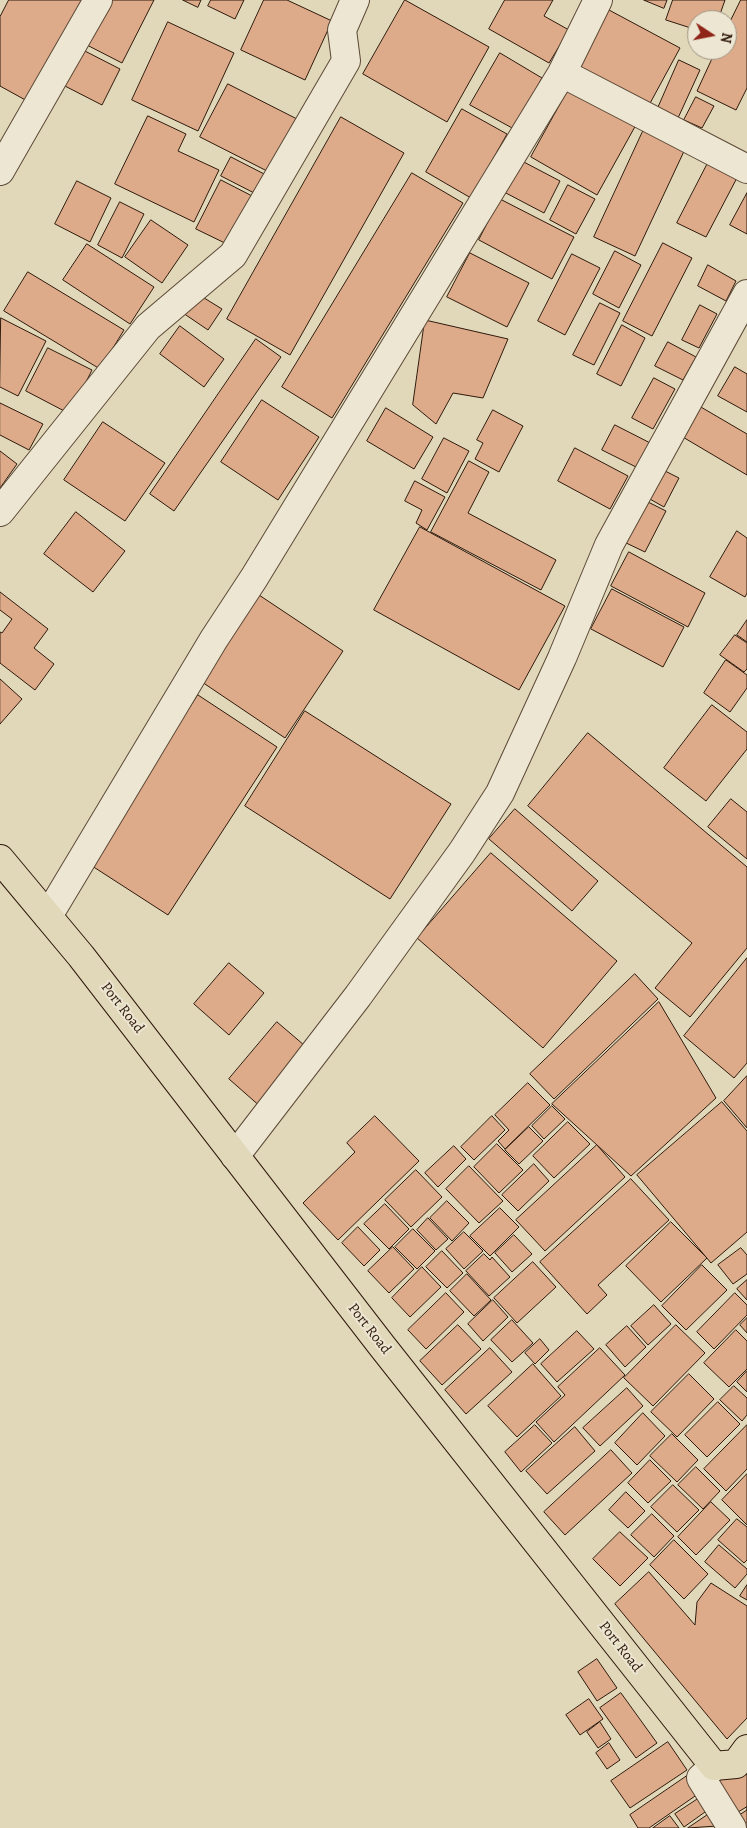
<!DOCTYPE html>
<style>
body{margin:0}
#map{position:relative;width:747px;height:1828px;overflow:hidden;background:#e1d8ba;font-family:Alegreya,serif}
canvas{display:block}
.north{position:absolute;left:687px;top:10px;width:50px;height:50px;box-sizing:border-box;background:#ece6d2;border:1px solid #a09482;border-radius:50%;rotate:101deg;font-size:14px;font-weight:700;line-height:20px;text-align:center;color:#2f190b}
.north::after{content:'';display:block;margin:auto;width:18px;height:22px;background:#8f2418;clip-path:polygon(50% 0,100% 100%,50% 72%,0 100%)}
</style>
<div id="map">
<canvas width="747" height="1828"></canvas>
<div class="north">N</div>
</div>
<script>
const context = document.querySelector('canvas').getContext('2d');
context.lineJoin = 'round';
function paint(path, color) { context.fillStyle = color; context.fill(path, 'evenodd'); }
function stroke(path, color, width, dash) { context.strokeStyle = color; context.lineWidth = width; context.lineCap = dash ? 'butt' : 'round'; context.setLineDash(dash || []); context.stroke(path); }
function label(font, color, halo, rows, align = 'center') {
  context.font = font + ' Alegreya,serif'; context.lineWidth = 4; context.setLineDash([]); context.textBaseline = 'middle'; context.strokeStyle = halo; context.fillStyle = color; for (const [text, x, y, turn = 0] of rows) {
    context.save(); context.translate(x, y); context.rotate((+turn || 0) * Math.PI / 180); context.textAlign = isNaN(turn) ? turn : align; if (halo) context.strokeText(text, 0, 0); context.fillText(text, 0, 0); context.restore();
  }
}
const building = new Path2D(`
 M 9,0 L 83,0 L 29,102 L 0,86 L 0,17 Z
 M 105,0 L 154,0 L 122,63 L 83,43 Z
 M 183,0 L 201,0 L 198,7 Z
 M 211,0 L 244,0 L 235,19 L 208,6 Z
 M 264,0 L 287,0 L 332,21 L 305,80 L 241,50 Z
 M 405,0 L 489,47 L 447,122 L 363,74 Z
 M 505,0 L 553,0 L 544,16 L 569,30 L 549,63 L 489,29 Z
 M 644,0 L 667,0 L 664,8 Z
 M 673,0 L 725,0 L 718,20 L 697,20 L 697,30 L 666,20 Z
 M 741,0 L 747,0 L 747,88 L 736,110 L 697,91 L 716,50 L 727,50 L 727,28 Z
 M 609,10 L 680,48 L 648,107 L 578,68 Z
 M 168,22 L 234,53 L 198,131 L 132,100 Z
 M 79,48 L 120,69 L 102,105 L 61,84 Z
 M 500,53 L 542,78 L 514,129 L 470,105 Z
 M 679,60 L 700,70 L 678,118 L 658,108 Z
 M 228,84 L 297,119 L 271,173 L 200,137 Z
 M 571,85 L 637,123 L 597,195 L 531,157 Z
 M 696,97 L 714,106 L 702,128 L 684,120 Z
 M 462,109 L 507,134 L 471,198 L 426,172 Z
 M 148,116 L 186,134 L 178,151 L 219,170 L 194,222 L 115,184 Z
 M 341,117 L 404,153 L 290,355 L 227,319 Z
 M 645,127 L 686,147 L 635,256 L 594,237 Z
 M 231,157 L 270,177 L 260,196 L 221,176 Z
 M 710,159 L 739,174 L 706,237 L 677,223 Z
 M 520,160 L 560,181 L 544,213 L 504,192 Z
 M 412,173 L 463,203 L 332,418 L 282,387 Z
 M 221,180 L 256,198 L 231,246 L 196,229 Z
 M 77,181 L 111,198 L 90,242 L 55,224 Z
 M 568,185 L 595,199 L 576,234 L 550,220 Z
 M 747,193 L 747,234 L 730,225 Z
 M 500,199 L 574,237 L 552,279 L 479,240 Z
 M 120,202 L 144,214 L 122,258 L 98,245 Z
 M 151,220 L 188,245 L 162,283 L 125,257 Z
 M 663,243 L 692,258 L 652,336 L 623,321 Z
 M 87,244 L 154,287 L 130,324 L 63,280 Z
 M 615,251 L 641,265 L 619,308 L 593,294 Z
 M 470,253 L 529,283 L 507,327 L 447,297 Z
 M 572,254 L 600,268 L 565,335 L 538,321 Z
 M 708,265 L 736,281 L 726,301 L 698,286 Z
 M 28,272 L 124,330 L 100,369 L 4,311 Z
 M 196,293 L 222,309 L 208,330 L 183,313 Z
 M 600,303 L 620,313 L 594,365 L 573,355 Z
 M 700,305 L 717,314 L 699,348 L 682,340 Z
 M 1,318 L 46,341 L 18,396 L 0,387 Z
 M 425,320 L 508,339 L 483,398 L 453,393 L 436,424 L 413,405 Z
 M 622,325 L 645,338 L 621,386 L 597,374 Z
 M 180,326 L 224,359 L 204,387 L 160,354 Z
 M 256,339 L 281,357 L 174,511 L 150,494 Z
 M 668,342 L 696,357 L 683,380 L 655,366 Z
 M 48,348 L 92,370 L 70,414 L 26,391 Z
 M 735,367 L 747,374 L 747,412 L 718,396 Z
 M 654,378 L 675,389 L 653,429 L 632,418 Z
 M 262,400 L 319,437 L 278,500 L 221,462 Z
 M 0,403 L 43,424 L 29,450 L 0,435 Z
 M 694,403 L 747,434 L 747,475 L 676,433 Z
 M 386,408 L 433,437 L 414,469 L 367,441 Z
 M 493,410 L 523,426 L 499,472 L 475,459 L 483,443 L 477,440 Z
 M 103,422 L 165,463 L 125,521 L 64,480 Z
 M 615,425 L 662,449 L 650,474 L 602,450 Z
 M 444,438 L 469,451 L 447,493 L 422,479 Z
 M 575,448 L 628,476 L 610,509 L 558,481 Z
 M 0,451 L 17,464 L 0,488 Z
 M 469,461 L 489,472 L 468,513 L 556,560 L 541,590 L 431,532 Z
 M 663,470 L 679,478 L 664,507 L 648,498 Z
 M 415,481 L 445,497 L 427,530 L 416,523 L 422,510 L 405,501 Z
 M 644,500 L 666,511 L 645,552 L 622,541 Z
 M 76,512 L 125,551 L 93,592 L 44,554 Z
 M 420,527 L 565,606 L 519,690 L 374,610 Z
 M 737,531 L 747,538 L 747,593 L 745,597 L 710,577 Z
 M 629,552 L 705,593 L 688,627 L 611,586 Z
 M 612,589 L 684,627 L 663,667 L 591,629 Z
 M 0,592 L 48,629 L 34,648 L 54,664 L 35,690 L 0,663 L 0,632 L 2,633 L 12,619 L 0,610 Z
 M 256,593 L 343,651 L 285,738 L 199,680 Z
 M 747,620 L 747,642 L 737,635 Z
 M 735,635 L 747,643 L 747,669 L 744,672 L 720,655 Z
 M 726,660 L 747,675 L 747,688 L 730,712 L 704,693 Z
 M 0,679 L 22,699 L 0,724 Z
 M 198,695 L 277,747 L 168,915 L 89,864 Z
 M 712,705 L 747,732 L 747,749 L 706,801 L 664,768 Z
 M 305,711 L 451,804 L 390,899 L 245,806 Z
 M 588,733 L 747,867 L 747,948 L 690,1017 L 655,988 L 692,943 L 528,806 Z
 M 731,799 L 747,812 L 747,859 L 708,827 Z
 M 515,809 L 598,881 L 572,911 L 489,839 Z
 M 491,853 L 617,961 L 543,1048 L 417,938 Z
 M 747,958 L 747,1063 L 734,1078 L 684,1036 Z
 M 229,963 L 264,993 L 229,1035 L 194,1004 Z
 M 635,974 L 658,999 L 554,1099 L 530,1074 Z
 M 659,1002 L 716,1098 L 631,1176 L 552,1104 Z
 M 277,1022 L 311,1051 L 262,1108 L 229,1079 Z
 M 747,1076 L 747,1128 L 724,1101 Z
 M 528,1083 L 550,1105 L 505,1149 L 498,1141 L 509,1130 L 495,1115 Z
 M 722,1102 L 747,1131 L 747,1232 L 711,1263 L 637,1175 Z
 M 552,1106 L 565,1119 L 544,1139 L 532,1126 Z
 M 375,1116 L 419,1161 L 338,1240 L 303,1203 L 355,1152 L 347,1143 Z
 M 492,1116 L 505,1130 L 474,1160 L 461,1147 Z
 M 568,1122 L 590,1144 L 554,1178 L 533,1156 Z
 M 529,1127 L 543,1141 L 519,1164 L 505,1150 Z
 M 497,1144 L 523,1170 L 499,1193 L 474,1167 Z
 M 597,1145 L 625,1177 L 545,1251 L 516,1220 Z
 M 454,1146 L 466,1159 L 438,1187 L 425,1173 Z
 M 534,1164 L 549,1181 L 518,1211 L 502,1195 Z
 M 469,1166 L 503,1201 L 479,1223 L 446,1189 Z
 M 416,1170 L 442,1197 L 411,1227 L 385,1200 Z
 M 631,1179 L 669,1220 L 598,1285 L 607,1295 L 587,1314 L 540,1262 Z
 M 447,1201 L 469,1223 L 452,1241 L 430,1218 Z
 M 385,1204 L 409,1229 L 389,1249 L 364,1224 Z
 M 500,1208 L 519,1227 L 490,1256 L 470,1236 Z
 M 428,1218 L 448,1239 L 436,1250 L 417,1230 Z
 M 671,1222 L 707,1258 L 661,1302 L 626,1266 Z
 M 358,1227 L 380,1250 L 364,1266 L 342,1243 Z
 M 413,1229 L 435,1251 L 417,1269 L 395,1247 Z
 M 464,1232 L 483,1251 L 464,1269 L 446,1249 Z
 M 514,1235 L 532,1254 L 512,1272 L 495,1253 Z
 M 393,1247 L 414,1269 L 389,1293 L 368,1271 Z
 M 741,1248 L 747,1255 L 747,1274 L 733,1284 L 718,1265 Z
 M 442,1251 L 463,1273 L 447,1288 L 426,1267 Z
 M 484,1254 L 490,1260 L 492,1257 L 510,1277 L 489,1296 L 466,1271 Z
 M 533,1262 L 556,1287 L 517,1323 L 494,1298 Z
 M 702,1265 L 727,1290 L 686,1330 L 662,1306 Z
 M 422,1267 L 441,1287 L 410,1317 L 392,1298 Z
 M 467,1274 L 491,1300 L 474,1316 L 450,1291 Z
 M 747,1280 L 747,1300 L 737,1289 Z
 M 446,1293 L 464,1312 L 426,1349 L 408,1330 Z
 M 735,1293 L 747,1305 L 747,1315 L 714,1349 L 697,1332 Z
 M 493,1300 L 508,1317 L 483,1341 L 468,1324 Z
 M 654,1305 L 671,1324 L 648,1345 L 631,1326 Z
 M 747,1318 L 747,1333 L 740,1325 Z
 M 512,1320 L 533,1343 L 512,1362 L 491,1340 Z
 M 458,1325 L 481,1349 L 442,1385 L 420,1361 Z
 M 676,1325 L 705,1353 L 653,1406 L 624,1378 Z
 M 627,1326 L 646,1347 L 625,1367 L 606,1345 Z
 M 736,1330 L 747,1341 L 747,1369 L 729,1387 L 704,1363 Z
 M 577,1331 L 594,1349 L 557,1382 L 541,1364 Z
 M 540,1339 L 549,1350 L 535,1364 L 525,1353 Z
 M 490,1348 L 512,1372 L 466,1414 L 445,1390 Z
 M 600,1348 L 625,1375 L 554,1442 L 536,1422 L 565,1395 L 558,1387 Z
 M 533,1364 L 561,1396 L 517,1437 L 488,1406 Z
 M 747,1371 L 747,1392 L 737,1382 Z
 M 689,1374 L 714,1399 L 677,1437 L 651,1412 Z
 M 734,1386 L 747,1398 L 747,1415 L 742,1421 L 720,1400 Z
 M 627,1388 L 643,1406 L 600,1446 L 583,1428 Z
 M 718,1402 L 740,1424 L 707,1457 L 685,1435 Z
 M 643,1413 L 665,1436 L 637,1465 L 615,1443 Z
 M 535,1425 L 552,1443 L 521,1472 L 505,1452 Z
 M 747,1425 L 747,1469 L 726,1491 L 704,1469 Z
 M 575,1427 L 595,1451 L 547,1494 L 526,1471 Z
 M 672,1434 L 698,1460 L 677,1482 L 650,1456 Z
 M 611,1450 L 632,1473 L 565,1535 L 544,1512 Z
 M 650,1460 L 671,1481 L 648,1503 L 628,1483 Z
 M 696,1467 L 720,1491 L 703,1509 L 678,1485 Z
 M 747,1474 L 747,1525 L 722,1500 Z
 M 673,1485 L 699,1510 L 677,1532 L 651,1507 Z
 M 626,1492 L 645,1511 L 628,1528 L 609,1510 Z
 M 711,1502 L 730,1520 L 696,1555 L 678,1537 Z
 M 652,1514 L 674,1536 L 654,1557 L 631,1535 Z
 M 737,1519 L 747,1527 L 747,1560 L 744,1563 L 718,1540 Z
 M 620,1532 L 648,1558 L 620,1586 L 593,1559 Z
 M 674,1540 L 708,1574 L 684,1599 L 650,1565 Z
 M 719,1545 L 747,1569 L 747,1574 L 735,1588 L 705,1562 Z
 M 649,1572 L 695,1625 L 697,1602 L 711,1583 L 747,1606 L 747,1718 L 727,1739 L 615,1604 Z
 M 747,1585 L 747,1600 L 740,1596 Z
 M 597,1659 L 617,1688 L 597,1701 L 578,1672 Z
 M 621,1693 L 657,1743 L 636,1758 L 600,1708 Z
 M 589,1699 L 603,1719 L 580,1735 L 566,1715 Z
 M 600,1722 L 611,1739 L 598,1748 L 587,1732 Z
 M 668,1742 L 687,1770 L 630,1808 L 611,1781 Z
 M 609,1743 L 620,1760 L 607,1769 L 596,1753 Z
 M 740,1764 L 747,1775 L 747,1810 L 736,1817 L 713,1781 Z
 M 687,1776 L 698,1794 L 649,1828 L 638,1828 L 630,1815 Z
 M 704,1795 L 712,1807 L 684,1827 L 675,1814 Z
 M 747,1807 L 747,1828 L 743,1828 L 734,1815 Z
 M 709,1814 L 717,1826 L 688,1828 Z
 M 670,1816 L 679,1828 L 653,1828 Z`);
const minor = new Path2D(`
 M 562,73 L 747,169
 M 0,171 L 98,0
 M 0,512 L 148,327 L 233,255 L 346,61 L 342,30 L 355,0
 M 48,916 L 214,639 L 254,578 L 562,73 L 598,0
 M 235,1156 L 358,996 L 462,852 L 500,793 L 562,658 L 609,545 L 747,294
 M 714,1766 L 701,1778 L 732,1828`);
const major = new Path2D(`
 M 0,859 L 81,956 L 382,1346 L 714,1766 L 736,1764 L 747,1749`);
const streetNames = [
 ["Port Road",122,1008,52],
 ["Port Road",369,1329,52],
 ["Port Road",620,1647,52]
];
paint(building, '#ddab8a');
stroke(building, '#2f190b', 1);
stroke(minor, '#5c4937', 30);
stroke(major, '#2f190b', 30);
stroke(minor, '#ece6d2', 28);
stroke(major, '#e1d8ba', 28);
label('15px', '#2f190b', '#ece6d2', streetNames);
</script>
